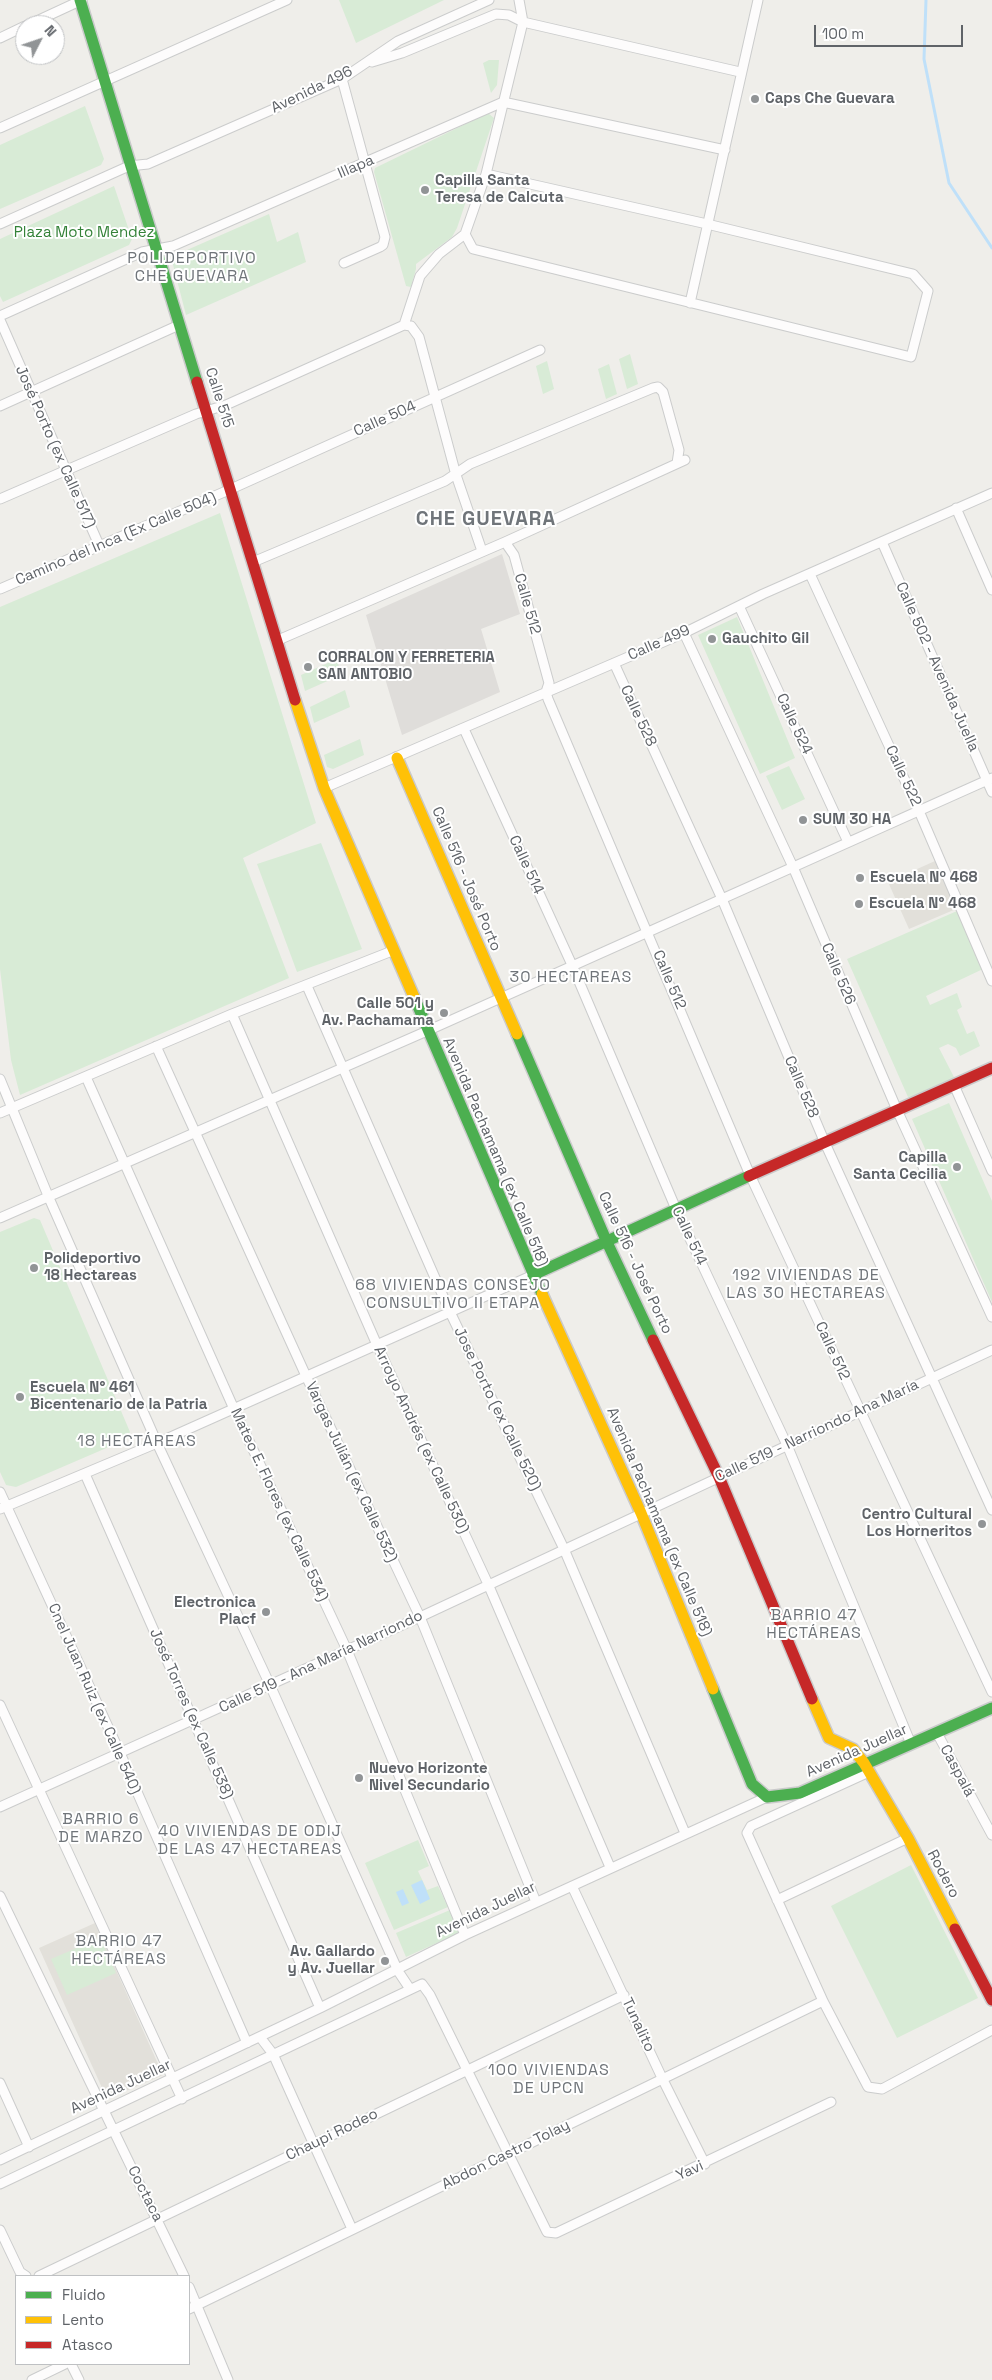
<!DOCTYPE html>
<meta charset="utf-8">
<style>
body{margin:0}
#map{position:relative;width:992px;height:2380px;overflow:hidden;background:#efeeea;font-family:"Space Grotesk",sans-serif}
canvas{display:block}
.legend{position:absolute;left:15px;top:2275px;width:175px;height:90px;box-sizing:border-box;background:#fff;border:1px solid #bfc1c3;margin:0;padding:6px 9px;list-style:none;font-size:15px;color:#5f6368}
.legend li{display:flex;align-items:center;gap:10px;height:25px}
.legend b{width:25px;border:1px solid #bfc1c3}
.north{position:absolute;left:15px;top:15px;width:50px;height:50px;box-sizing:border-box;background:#fff;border:1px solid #bfc1c3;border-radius:50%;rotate:49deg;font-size:14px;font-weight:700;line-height:20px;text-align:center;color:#5f6368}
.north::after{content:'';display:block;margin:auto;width:18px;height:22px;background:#919496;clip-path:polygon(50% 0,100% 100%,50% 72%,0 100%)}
.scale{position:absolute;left:814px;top:25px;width:149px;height:22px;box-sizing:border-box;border:2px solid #5f6368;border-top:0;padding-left:6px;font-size:15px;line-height:18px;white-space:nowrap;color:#5f6368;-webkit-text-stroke:4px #fff;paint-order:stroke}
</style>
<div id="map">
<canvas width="992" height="2380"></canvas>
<ul class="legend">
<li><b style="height:6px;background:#4caf50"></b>Fluido</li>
<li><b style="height:6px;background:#ffc107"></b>Lento</li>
<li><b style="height:6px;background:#c62828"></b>Atasco</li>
</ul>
<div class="north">N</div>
<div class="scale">100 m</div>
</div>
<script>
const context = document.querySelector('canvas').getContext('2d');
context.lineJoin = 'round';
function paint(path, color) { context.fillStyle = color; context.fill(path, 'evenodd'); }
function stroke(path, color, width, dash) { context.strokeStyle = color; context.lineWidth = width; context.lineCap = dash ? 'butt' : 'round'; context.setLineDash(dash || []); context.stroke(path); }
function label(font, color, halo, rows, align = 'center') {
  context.font = font + ' "Space Grotesk",sans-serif'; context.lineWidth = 4; context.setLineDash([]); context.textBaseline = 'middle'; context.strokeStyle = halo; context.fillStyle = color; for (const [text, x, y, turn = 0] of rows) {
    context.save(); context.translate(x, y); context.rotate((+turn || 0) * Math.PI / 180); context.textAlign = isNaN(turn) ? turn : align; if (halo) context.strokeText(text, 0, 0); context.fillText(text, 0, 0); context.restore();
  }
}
const industrial = new Path2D(`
 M 502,554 L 520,614 L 481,629 L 500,692 L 402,735 L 366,615 Z`);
const education = new Path2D(`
 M 935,861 L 956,909 L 909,929 L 888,882 Z
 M 95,1923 L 163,2075 L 107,2099 L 39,1948 Z`);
const green = new Path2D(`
 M 339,0 L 444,0 L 356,43 Z
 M 489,60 L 499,60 L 497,85 L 491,93 L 483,63 Z
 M 85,106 L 104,159 L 101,165 L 0,209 L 0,145 Z
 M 488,113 L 494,118 L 457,228 L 452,237 L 416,264 L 416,269 L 411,287 L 406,286 L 374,172 L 375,168 Z
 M 114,186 L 132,239 L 129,245 L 3,302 L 0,296 L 0,239 Z
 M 269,214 L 277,242 L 298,232 L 306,262 L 186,315 L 171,257 Z
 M 630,354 L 638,384 L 627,389 L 619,359 Z
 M 547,361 L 554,389 L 543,394 L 536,366 Z
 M 609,364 L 617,394 L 606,399 L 598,369 Z
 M 220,513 L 316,823 L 243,858 L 289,978 L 20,1095 L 11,1060 L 0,969 L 0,607 Z
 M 737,617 L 795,758 L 760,774 L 698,635 Z
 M 337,659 L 341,675 L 305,691 L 301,675 Z
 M 345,690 L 350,707 L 314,723 L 310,707 Z
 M 360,739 L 364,755 L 333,769 L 327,767 L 324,755 Z
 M 789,766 L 805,799 L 782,810 L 766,776 Z
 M 321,843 L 362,949 L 297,972 L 257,864 Z
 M 957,911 L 983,969 L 926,996 L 930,1005 L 957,993 L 962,1007 L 957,1010 L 967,1034 L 974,1031 L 980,1046 L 960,1056 L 956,1048 L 948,1044 L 939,1048 L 955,1079 L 917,1096 L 908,1097 L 847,959 Z
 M 949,1103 L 992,1201 L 992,1302 L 912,1119 Z
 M 34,1218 L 40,1220 L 130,1432 L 125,1440 L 16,1487 L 6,1485 L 0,1472 L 0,1232 Z
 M 418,1840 L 429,1866 L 418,1871 L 427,1890 L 438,1886 L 448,1907 L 394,1930 L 365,1863 Z
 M 911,1865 L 978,1998 L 897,2038 L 831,1906 Z
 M 450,1910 L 459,1933 L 406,1957 L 396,1933 Z
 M 100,1938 L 116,1973 L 67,1995 L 51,1959 Z`);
const water = new Path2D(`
 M 422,1880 L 430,1899 L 420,1904 L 411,1885 Z
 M 403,1889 L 409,1903 L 402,1906 L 396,1892 Z`);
const stream = new Path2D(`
 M 926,0 L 924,59 L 949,183 L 992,248`);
const street = new Path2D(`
 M 28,25 L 82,0
 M 0,38 L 25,26
 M 372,62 L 402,53 L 496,14 L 509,15 L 523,22 L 740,72
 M 342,79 L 385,237 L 383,245 L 380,247 L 344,263
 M 0,128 L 287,0
 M 486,174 L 707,224 L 913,274 L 928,291 L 911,357 L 473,249 L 465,234 L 486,174 L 523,22 L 519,0
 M 0,224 L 129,166 L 148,164 L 342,79 L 398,41 L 489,0
 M 690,303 L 758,0
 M 0,316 L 142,252 L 173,246 L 503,102 L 725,150
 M 0,320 L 99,545
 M 404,325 L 420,276 L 439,254 L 465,234
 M 0,406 L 179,325
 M 0,499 L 196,414 L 226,405 L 404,325 L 411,326 L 419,337 L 456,475 L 482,551
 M 956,508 L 992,590
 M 505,542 L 514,555 L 549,683 L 546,692 L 548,699 L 750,1175 L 992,1692
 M 882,542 L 992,792
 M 253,562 L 445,481 L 470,464 L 653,388 L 658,387 L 663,392 L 679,450 L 677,463
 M 810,574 L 919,811 L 992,981
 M 0,589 L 231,489 L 540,350
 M 739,606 L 848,842
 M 684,633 L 793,867 L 897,1110 L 992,1317
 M 276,641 L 505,542 L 685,460
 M 614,663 L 722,899 L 825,1143 L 992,1510
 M 464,729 L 572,965 L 676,1209 L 787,1445 L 911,1744
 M 324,788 L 684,633 L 763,594 L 992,493
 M 307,986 L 450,1312 L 564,1549 L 685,1833
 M 232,1014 L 377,1345 L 488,1584 L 610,1867
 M 156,1046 L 306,1376 L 420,1617 L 536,1902
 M 86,1077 L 234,1409 L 347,1650 L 465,1935
 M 0,1079 L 49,1198 L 157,1443 L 270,1685 L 398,1971 L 410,1989
 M 954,1085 L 992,1171
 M 0,1113 L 232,1014 L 392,951
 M 0,1218 L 427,1031 L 992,778
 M 85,1474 L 320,2008
 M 0,1492 L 120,1753 L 247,2043
 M 0,1509 L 157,1443 L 533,1275
 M 0,1705 L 182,2099
 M 937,1733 L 992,1835
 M 869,1772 L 751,1826 L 747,1833 L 823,2001 L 868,2087 L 882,2089 L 992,2030
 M 0,1807 L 420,1617 L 992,1350
 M 572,1886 L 663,2080 L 705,2164
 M 0,1896 L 184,2276
 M 777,1900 L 908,1838
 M 260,2037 L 273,2054 L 352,2229
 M 0,2083 L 29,2147
 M 0,2160 L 320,2008 L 465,1935 L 767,1797
 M 0,2184 L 422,1984 L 430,1995 L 547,2232 L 556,2233 L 831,2102
 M 0,2230 L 20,2272 L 26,2276
 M 39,2276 L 624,1995
 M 189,2287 L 228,2380
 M 189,2309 L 823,2001
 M 71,2364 L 79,2380
 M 32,2380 L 65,2364`);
const fast = new Path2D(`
 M 80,0 L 197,382
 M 414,997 L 542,1294
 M 517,1034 L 606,1240 L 653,1340
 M 533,1275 L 749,1176
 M 713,1689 L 752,1784 L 767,1797 L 800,1793 L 992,1708`);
const slow = new Path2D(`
 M 295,700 L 324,788 L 414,997
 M 397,758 L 517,1034
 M 542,1294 L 641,1513 L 713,1689
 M 812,1699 L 829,1738 L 853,1749 L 864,1763 L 908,1838 L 955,1929`);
const jam = new Path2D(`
 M 197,382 L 295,700
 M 749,1176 L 992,1068
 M 653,1340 L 719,1477 L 812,1699
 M 955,1929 L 992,2000`);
const markers = [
 [755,99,5,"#919496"],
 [425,190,5,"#919496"],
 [712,639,5,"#919496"],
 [308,667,5,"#919496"],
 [803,820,5,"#919496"],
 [860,878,5,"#919496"],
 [859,904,5,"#919496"],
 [444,1013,5,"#919496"],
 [957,1167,5,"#919496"],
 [34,1268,5,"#919496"],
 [20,1397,5,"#919496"],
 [982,1524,5,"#919496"],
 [266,1612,5,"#919496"],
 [359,1778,5,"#919496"],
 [385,1961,5,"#919496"]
];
const streetNames = [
 ["Avenida 496",312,90,-26],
 ["Illapa",356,167,-23],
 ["Calle 515",219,398,72],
 ["Calle 504",385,419,-24],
 ["José Porto (ex Calle 517)",55,447,66],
 ["Camino del Inca (Ex Calle 504)",116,539,-23],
 ["Calle 512",527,604,74],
 ["Calle 499",659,643,-24],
 ["Calle 502 - Avenida Juella",937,667,66],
 ["Calle 528",638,716,65],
 ["Calle 524",794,724,65],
 ["Calle 522",903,776,65],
 ["Calle 514",526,865,65],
 ["Calle 516 - José Porto",466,879,67],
 ["Calle 526",838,974,67],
 ["Calle 512",669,980,67],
 ["Calle 528",801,1087,67],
 ["Avenida Pachamama (ex Calle 518)",495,1152,67],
 ["Calle 514",689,1236,65],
 ["Calle 516 - José Porto",635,1263,65],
 ["Calle 512",832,1351,65],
 ["Jose Porto (ex Calle 520)",497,1409,64],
 ["Calle 519 - Narriondo Ana María",817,1431,-25],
 ["Arroyo Andrés (ex Calle 530)",421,1440,65],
 ["Vargas Julián (ex Calle 532)",351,1472,65],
 ["Mateo E. Flores (ex Calle 534)",279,1505,65],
 ["Avenida Pachamama (ex Calle 518)",659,1522,67],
 ["Calle 519 - Ana María Narriondo",321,1662,-25],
 ["Cnel Juan Ruiz (ex Calle 540)",94,1699,66],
 ["José Torres (ex Calle 538)",191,1714,66],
 ["Avenida Juellar",857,1751,-24],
 ["Caspalá",957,1771,62],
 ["Rodero",943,1874,62],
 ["Avenida Juellar",486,1910,-26],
 ["Tunalito",638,2025,65],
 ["Avenida Juellar",121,2087,-25],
 ["Chaupi Rodeo",332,2135,-26],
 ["Abdon Castro Tolay",506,2155,-26],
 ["Yavi",690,2171,-25],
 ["Coctaca",145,2194,63]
];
const poiNames = [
 ["Caps Che Guevara",765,99],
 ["Capilla Santa",435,181],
 ["Teresa de Calcuta",435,198],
 ["Gauchito Gil",722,639],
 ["CORRALON Y FERRETERIA",318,658],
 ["SAN ANTOBIO",318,675],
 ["SUM 30 HA",813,820],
 ["Escuela Nº 468",870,878],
 ["Escuela N° 468",869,904],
 ["Calle 501 y",434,1004,"right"],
 ["Av. Pachamama",434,1021,"right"],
 ["Capilla",947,1158,"right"],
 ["Santa Cecilia",947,1175,"right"],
 ["Polideportivo",44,1259],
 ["18 Hectareas",44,1276],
 ["Escuela N° 461",30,1388],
 ["Bicentenario de la Patria",30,1405],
 ["Centro Cultural",972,1515,"right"],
 ["Los Horneritos",972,1532,"right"],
 ["Electronica",256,1603,"right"],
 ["Placf",256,1620,"right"],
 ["Nuevo Horizonte",369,1769],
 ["Nivel Secundario",369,1786],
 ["Av. Gallardo",375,1952,"right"],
 ["y Av. Juellar",375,1969,"right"]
];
const parkNames = [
 ["Plaza Moto Mendez",84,233]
];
const neighbourhoodNames = [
 ["POLIDEPORTIVO",192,259],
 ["CHE GUEVARA",192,277],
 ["30 HECTAREAS",571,978],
 ["192 VIVIENDAS DE",806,1276],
 ["LAS 30 HECTAREAS",806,1294],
 ["68 VIVIENDAS CONSEJO",453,1286],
 ["CONSULTIVO II ETAPA",453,1304],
 ["18 HECTÁREAS",137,1442],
 ["BARRIO 47",814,1616],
 ["HECTÁREAS",814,1634],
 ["BARRIO 6",101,1820],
 ["DE MARZO",101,1838],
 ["40 VIVIENDAS DE ODIJ",250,1832],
 ["DE LAS 47 HECTAREAS",250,1850],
 ["BARRIO 47",119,1942],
 ["HECTÁREAS",119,1960],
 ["100 VIVIENDAS",549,2071],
 ["DE UPCN",549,2089]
];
const districtNames = [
 ["CHE GUEVARA",486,520]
];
paint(industrial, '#dfddda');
paint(education, '#e2e0da');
paint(green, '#d8ebd6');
paint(water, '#bfe0f9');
stroke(stream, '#bfe0f9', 3);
stroke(street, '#cbcccc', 11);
stroke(fast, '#cacacb', 14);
stroke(slow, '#cacacb', 14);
stroke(jam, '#cacacb', 14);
stroke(street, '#fdfcfc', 9);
stroke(fast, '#4caf50', 11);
stroke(slow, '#ffc107', 11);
stroke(jam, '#c62828', 11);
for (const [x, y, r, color] of markers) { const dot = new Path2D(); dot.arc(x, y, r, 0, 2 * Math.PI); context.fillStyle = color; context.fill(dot); stroke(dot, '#fff', 2); }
label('15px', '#5f6368', '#fff', streetNames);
label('bold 15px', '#5f6368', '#fff', poiNames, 'left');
label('15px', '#348238', '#fff', parkNames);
context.letterSpacing = '1px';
label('16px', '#70757a', '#fff', neighbourhoodNames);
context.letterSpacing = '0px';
context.letterSpacing = '1px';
label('bold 20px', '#70757a', '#fff', districtNames);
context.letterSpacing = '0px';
</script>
